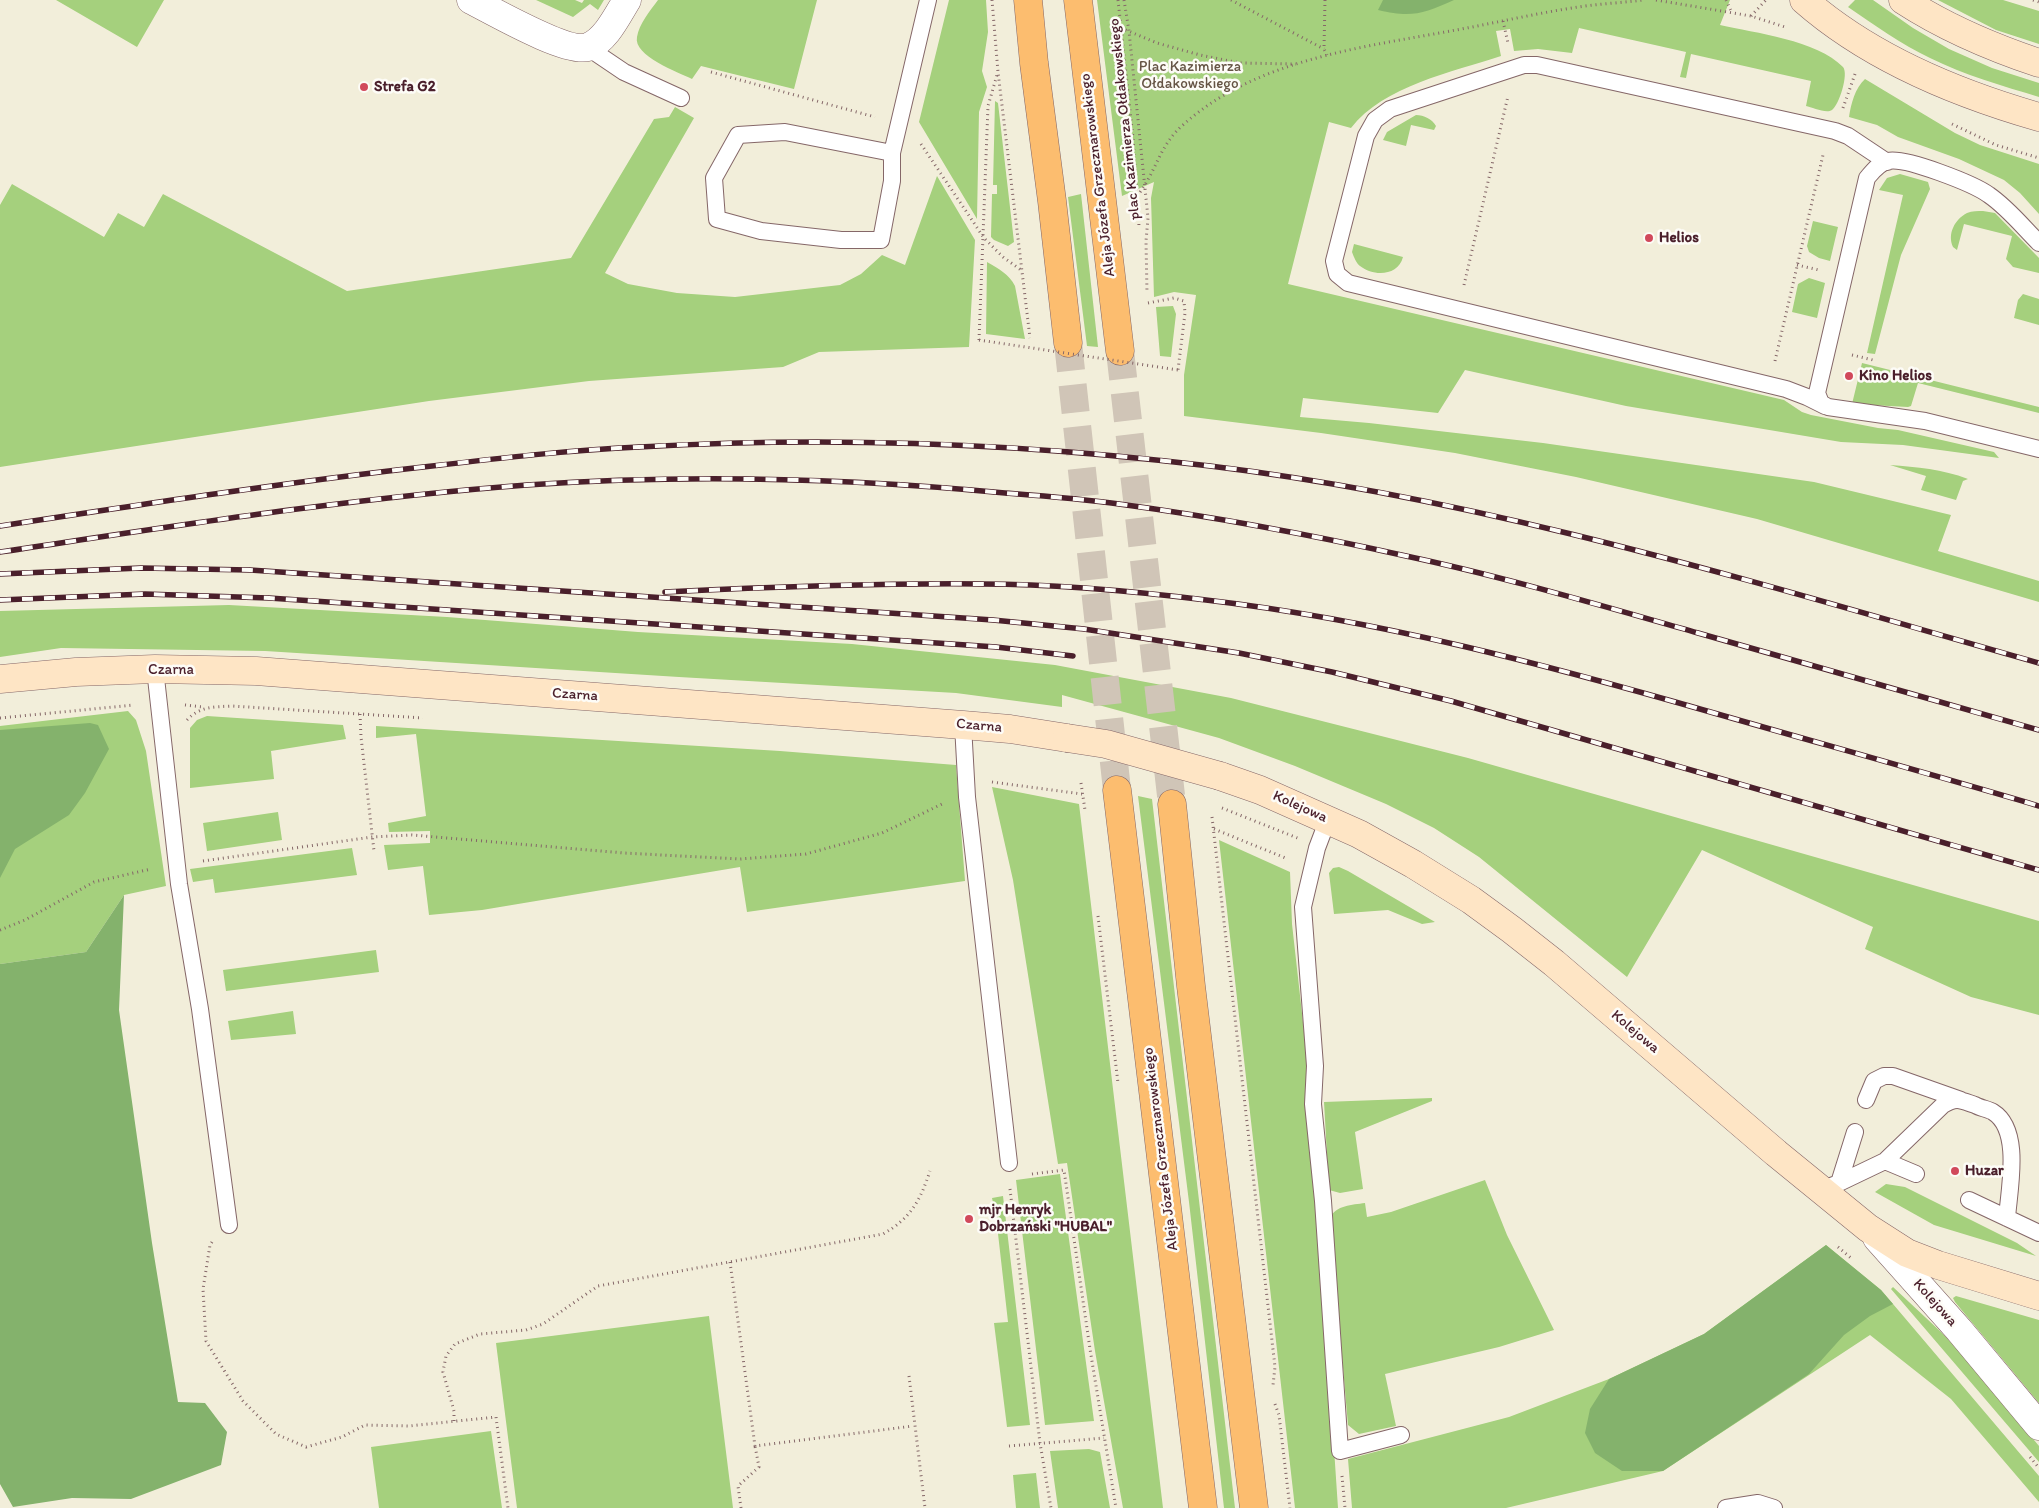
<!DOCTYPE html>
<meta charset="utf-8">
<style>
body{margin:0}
canvas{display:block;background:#f2eeda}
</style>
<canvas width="2039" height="1508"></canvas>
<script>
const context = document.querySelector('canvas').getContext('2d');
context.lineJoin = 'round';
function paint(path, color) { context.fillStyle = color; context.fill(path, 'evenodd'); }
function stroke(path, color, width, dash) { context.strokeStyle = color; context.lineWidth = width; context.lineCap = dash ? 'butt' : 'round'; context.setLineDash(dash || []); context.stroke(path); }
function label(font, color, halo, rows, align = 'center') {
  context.font = font + ' Itim,sans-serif'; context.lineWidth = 5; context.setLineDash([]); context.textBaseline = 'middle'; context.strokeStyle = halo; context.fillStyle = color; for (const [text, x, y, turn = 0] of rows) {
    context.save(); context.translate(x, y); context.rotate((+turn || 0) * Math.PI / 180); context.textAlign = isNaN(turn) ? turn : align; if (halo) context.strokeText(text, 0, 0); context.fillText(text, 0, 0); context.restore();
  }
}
const green = new Path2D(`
 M 56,0 L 164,0 L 137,47 Z
 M 536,0 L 575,0 L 582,3 L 584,0 L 604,0 L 598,10 L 590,4 L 573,17 Z
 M 658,0 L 817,0 L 794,89 L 701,66 L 692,79 C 678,72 633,56 637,37 C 639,24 650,11 658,0 Z
 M 949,0 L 986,0 L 988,32 L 982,71 L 987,87 L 979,112 L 977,219 L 919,122 Z
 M 1097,0 L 1730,0 L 1720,25 C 1755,33 1817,40 1843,67 C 1849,74 1839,105 1832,110 C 1826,114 1812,107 1806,106 L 1811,81 L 1691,54 L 1686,78 L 1680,77 L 1686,52 L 1579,28 L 1572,53 L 1538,49 L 1514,51 L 1510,29 L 1496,31 L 1501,56 C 1453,72 1383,86 1351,128 L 1329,122 L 1288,284 L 1784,400 L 1802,412 L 1811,415 L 1878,428 L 1898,430 L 1994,452 L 1999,458 L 1903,445 L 1841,442 L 1626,406 L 1465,370 L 1438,413 L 1303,398 L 1300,417 L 1369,423 L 1543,443 L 1814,482 L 1951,515 L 1938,551 L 2039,581 L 2039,602 L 1757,519 L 1576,477 L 1455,453 L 1321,433 L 1184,416 L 1184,375 L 1196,295 L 1174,292 L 1154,297 L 1151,198 L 1154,182 L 1122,196 Z
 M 1855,0 L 1873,0 L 1913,28 L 1949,49 L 1992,68 L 2039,83 L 2039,97 C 2003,86 1964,75 1930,58 C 1901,44 1874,25 1848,7 Z
 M 1938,0 L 2003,0 L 2039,11 L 2039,44 L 1996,30 Z
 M 1865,79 L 1955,133 L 1980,145 L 2039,164 L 2039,214 L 2020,193 L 2004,180 L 1959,159 L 1898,137 L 1877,125 L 1849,117 C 1851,104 1855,88 1865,79 Z
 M 995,101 L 998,103 L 1014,242 L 1008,246 L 994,240 L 991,237 L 992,194 L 997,194 L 997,185 L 993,185 Z
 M 675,107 L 694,118 L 605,273 L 628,284 L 677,293 L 735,297 L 840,285 L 861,274 L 882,255 L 905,265 L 937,176 L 975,240 L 969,347 L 819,352 L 783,367 L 589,381 L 429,401 L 0,467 L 0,205 L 12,184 L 104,237 L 118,213 L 144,227 L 163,194 L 347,291 L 571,258 L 654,119 L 669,117 Z
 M 1416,115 C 1424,115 1432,119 1436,126 L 1434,130 L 1411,125 L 1406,146 L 1383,140 L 1387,132 Z
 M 1900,174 L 1928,182 L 1930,189 L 1901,255 L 1875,354 L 1867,353 L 1903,195 L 1879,190 L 1887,178 Z
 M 1081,194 L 1098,347 L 1087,346 L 1068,197 Z
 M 1983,211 L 1995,213 L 2039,258 L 2039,273 L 2013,267 L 2006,259 L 2012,236 L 1964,224 L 1957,250 L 1953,247 C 1947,234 1955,219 1967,213 C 1972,211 1978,211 1983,211 Z
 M 1813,221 L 1838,227 L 1830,261 L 1819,258 L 1809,252 L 1807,246 Z
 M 1354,244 L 1403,257 C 1398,276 1374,277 1360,266 C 1356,263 1354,257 1352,252 Z
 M 987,262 C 999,269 1009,274 1015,286 L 1025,339 L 986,334 Z
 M 1809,278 L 1825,283 L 1817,318 L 1792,312 L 1798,284 Z
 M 2023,294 L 2039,299 L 2039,325 L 2014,318 L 2018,300 Z
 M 1173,306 L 1176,314 L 1171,357 L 1160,356 L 1156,307 Z
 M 1862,363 L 2039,407 L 2039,413 L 1918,383 L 1911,406 L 1908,407 L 1852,404 Z
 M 1890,465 C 1917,467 1942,469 1968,479 L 1963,481 L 1956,500 L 1921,490 L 1926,476 Z
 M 229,605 L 447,617 L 638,632 L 852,644 L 1055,665 L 1231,698 L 1468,758 L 2039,921 L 2039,1015 L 1971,997 L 1865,949 L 1873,927 L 1702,850 L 1627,977 L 1479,857 L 1434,828 L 1386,804 L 1295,766 L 1219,738 L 1062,695 L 1062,707 L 956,693 L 679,677 L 265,651 L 61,648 L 0,657 L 0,611 Z
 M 128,711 L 136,720 L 146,751 L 166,886 L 124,895 L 86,952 L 0,964 L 0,726 Z
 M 207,716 L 343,725 L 346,739 L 271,751 L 274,779 L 190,788 L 190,728 L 197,720 Z
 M 376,726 L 780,751 L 956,765 L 965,881 L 747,912 L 740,867 L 482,910 L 429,915 L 423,866 L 388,870 L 384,845 L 430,843 L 430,831 L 389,832 L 388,823 L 426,816 L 416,734 L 376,738 Z
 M 992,787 L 1079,804 L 1163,1508 L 1123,1508 L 1095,1351 L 1067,1163 L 1058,1164 L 1013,880 Z
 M 1138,796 L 1152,799 L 1235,1508 L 1224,1508 L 1189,1202 Z
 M 278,812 L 282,840 L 207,851 L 203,823 Z
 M 1219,840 L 1290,872 L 1292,924 L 1309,1076 L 1338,1508 L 1295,1508 Z
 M 352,848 L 357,875 L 215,893 L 213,879 L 193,882 L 190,869 Z
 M 1339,867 L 1348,871 L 1435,922 L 1422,924 L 1388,910 L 1334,914 L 1329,873 L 1333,868 Z
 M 376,950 L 379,972 L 226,991 L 223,970 Z
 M 293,1011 L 296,1034 L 231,1040 L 228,1021 Z
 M 1432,1098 L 1432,1101 L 1355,1132 L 1363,1189 L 1340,1193 L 1329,1190 L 1324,1102 Z
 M 1060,1174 L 1094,1421 L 1045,1425 L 1016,1180 Z
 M 1485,1180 L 1507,1235 L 1554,1330 L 1499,1347 L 1385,1374 L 1396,1426 L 1359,1434 L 1348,1425 L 1330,1218 C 1336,1205 1352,1205 1365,1203 L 1367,1217 L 1391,1212 Z
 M 1886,1184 L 1905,1187 L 2017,1243 L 2036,1256 L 1934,1225 L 1875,1192 Z
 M 1003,1196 L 1030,1425 L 1007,1427 L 994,1323 L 1008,1322 L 996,1216 L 992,1198 Z
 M 1826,1245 L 1881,1290 L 1893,1304 L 2039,1476 L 2039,1502 L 1951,1399 L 1870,1335 L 1663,1471 L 1506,1508 L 1352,1508 L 1348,1459 L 1509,1417 L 1609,1379 L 1704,1334 Z
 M 1893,1287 L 1941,1332 L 1964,1356 L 2039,1446 L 2039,1462 L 1891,1289 Z
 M 1956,1296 L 2039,1320 L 2039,1403 L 1955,1302 L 1953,1298 Z
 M 709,1316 L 733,1508 L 517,1508 L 496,1343 Z
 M 491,1431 L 502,1508 L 379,1508 L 371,1447 Z
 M 1089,1449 L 1100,1452 L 1110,1508 L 1058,1508 L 1050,1451 Z
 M 1036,1473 L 1040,1508 L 1016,1508 L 1013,1475 Z`);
const forest = new Path2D(`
 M 1383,0 L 1454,0 C 1423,14 1411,18 1378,10 Z
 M 90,723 L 98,725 L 109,749 L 85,793 L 69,815 L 15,849 L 0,878 L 0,730 Z
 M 124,895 L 119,1010 L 152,1243 L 178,1402 L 205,1403 L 227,1432 L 221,1465 L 131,1499 L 72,1498 L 13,1507 L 0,1484 L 0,964 L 86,952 Z
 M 1826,1245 L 1881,1290 L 1893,1304 L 1870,1316 L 1844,1335 L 1809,1374 L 1663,1471 L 1622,1471 L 1595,1453 L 1585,1433 L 1590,1409 L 1609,1379 L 1704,1334 Z`);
const primaryTunnel = new Path2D(`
 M 1068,343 L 1117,790
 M 1120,351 L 1172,804`);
const path = new Path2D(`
 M 992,0 L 998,72 L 1030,338
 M 1118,0 L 1133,138 L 1139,226
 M 1124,0 L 1129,31 L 1148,218 L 1146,241 L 1147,293
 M 1231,0 L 1324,49
 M 1325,0 L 1324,49 L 1327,55
 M 1656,0 L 1751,16 L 1785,27
 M 1726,0 L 1732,13
 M 2033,0 L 2039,2
 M 1751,16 L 1766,0
 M 1503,21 L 1508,43
 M 1121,28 L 1157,43 L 1200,55 L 1240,63 L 1296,64
 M 711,72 L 875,117
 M 1843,108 L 1855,74
 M 1952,124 L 1996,145 L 2039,158
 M 921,144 L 984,238 L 1003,257 L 1021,270
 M 1137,196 C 1156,173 1159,145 1184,124 C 1257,59 1364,47 1456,30 C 1495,23 1533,14 1572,8 C 1595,4 1620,3 1643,0
 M 1797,265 L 1819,270
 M 1464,285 L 1508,96
 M 1148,303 L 1174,298 L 1184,301 L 1185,313 L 1178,370
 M 979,340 L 988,106 L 997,75
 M 1852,355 L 1873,360
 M 1775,361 L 1823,155
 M 185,705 L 203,707
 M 360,714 L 361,737 L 374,851
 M 0,718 L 134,705
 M 187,720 C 200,706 214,707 232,706 L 423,718
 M 992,782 L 1082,794
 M 1081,783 L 1085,810
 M 1212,817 L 1275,1367 L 1273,1385
 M 1214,829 L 1288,859
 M 203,861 L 372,837 L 412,835 L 624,853 L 740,859 L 806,854 L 882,833 L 942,804
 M 1098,916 L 1118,1083
 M 0,930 L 25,920 L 94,882 L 151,869
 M 1032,1174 L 1064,1170 L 1090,1349 L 1116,1508
 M 1010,1189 L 1040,1443 L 1051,1508
 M 212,1242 L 210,1245 L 203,1289 L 206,1341 L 243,1401 L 276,1434 L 306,1447 L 342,1437 L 365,1425 L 409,1426 L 496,1417 L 508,1508
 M 1838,1247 L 1852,1259
 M 730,1262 L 755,1446 L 913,1426
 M 909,1376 L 925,1508
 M 1275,1404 L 1279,1415 L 1290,1508
 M 454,1421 L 454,1411 L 443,1372 L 446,1356 L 455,1344 L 480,1334 L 526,1330 L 543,1324 L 598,1286 L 883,1234 C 911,1218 920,1201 930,1171
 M 1009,1446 L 1104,1438
 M 2030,1457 L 2039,1468
 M 1342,1476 L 1345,1508
 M 741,1508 L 738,1486 L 759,1467 L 755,1446`);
const lane = new Path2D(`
 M 587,47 L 624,72 L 681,98
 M 892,153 L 785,132 L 738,135 L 714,178 L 717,219 L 761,231 L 841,240 L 881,240 L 892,181 L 892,153 L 928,0
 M 2039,243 C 2023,227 2008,208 1989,195 C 1974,184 1906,157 1888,161 C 1879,163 1873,171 1867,178 L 1817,393 L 1821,403 L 1828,407 L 1925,421 L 2039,449
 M 1825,406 L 1807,397 L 1786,389 L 1348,283 L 1337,274 L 1334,261 L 1366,136 L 1375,120 L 1390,109 L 1524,65 L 1537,65 L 1835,131 L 1848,136 L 1887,162
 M 155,669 L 179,884 L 200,1009 L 229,1225
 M 963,725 L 967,797 L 1009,1163
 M 1328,819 L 1317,848 L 1303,907 L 1315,1066 L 1313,1104 L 1323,1201 L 1340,1451 L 1401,1435
 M 1866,1100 L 1874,1081 L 1884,1076 L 1893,1076 L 1961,1100
 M 1885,1161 L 1916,1174
 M 1839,1183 L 1855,1132
 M 1821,1190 L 1839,1183 L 1885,1161 L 1943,1105 C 1957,1097 1960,1100 1975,1105 C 1980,1108 1988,1109 1993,1112 C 2022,1130 2009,1189 2007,1218
 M 1969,1200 L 2039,1233
 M 1726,1508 L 1758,1503 L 1774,1508`);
const street = new Path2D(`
 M 471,0 C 493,11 567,54 588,47 C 606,40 617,16 627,0
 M 1877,1238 L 1959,1330 L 2039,1426`);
const secondary = new Path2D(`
 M 1804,0 C 1870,58 1955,93 2039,117
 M 1903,0 C 1946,28 1991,47 2039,63
 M 0,679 L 76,672 L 155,669 L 256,671 L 963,725 L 1010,729 L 1067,738
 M 1220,776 L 1260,790 L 1359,834 L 1413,864 L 1471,900 L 1512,930 L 1554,963 L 1776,1153 L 1868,1228 L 1907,1253 L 1938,1265 L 2039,1296`);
const primary = new Path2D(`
 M 1028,0 L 1034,63 L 1052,201 L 1068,343
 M 1078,0 L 1120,351
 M 1117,790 L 1203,1508
 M 1172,804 L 1191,986 L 1254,1508`);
const rail = new Path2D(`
 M 0,526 C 144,504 288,482 432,466 C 501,458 570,450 639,447 C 830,436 1021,443 1210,466 C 1493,500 1766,586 2039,663
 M 0,552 C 175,526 350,498 527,485 C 686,474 847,478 1005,493 C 1043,496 1082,499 1119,504 C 1216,517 1312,535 1406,556 C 1505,577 1602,606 1698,633 C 1812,665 1925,698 2039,730
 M 0,574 L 141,568 L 250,570 L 993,620 L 1084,629 L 1239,653 L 1332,672 L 1451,701 L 2039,870
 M 665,592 C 771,587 876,583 982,584 C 1056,584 1132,591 1206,600 C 1379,620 1547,665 1714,713 C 1822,744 1931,774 2039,806
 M 0,600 L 145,594 L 269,598 L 996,647 L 1073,656`);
const pathBridge = new Path2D(`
 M 979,340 L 1178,370
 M 1222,808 L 1300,839`);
const secondaryBridge = new Path2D(`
 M 1067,738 L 1106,744 L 1220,776`);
const markers = [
 [364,87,5,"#d1495b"],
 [1649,238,5,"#d1495b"],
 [1849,376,5,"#d1495b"],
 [1955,1171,5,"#d1495b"],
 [969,1219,5,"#d1495b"]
];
const parkNames = [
 ["Plac Kazimierza",1190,67],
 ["Ołdakowskiego",1190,84]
];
const poiNames = [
 ["Strefa G2",374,87],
 ["Helios",1659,238],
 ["Kino Helios",1859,376],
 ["Huzar",1965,1171],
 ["mjr Henryk",979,1210],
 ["Dobrzański \"HUBAL\"",979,1227]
];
const streetNames = [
 ["plac Kazimierza Ołdakowskiego",1125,119,-96],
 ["Aleja Józefa Grzecznarowskiego",1098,175,-97],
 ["Czarna",171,670],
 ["Czarna",575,695,4],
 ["Czarna",979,726,5],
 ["Kolejowa",1300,807,24],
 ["Kolejowa",1635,1032,40],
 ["Aleja Józefa Grzecznarowskiego",1161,1149,-97],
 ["Kolejowa",1935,1303,48]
];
paint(green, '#a5d07d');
paint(forest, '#84b26c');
stroke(primaryTunnel, '#d0c5b7', 28, [28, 14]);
stroke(lane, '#856768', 18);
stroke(street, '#856768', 29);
stroke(secondary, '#856768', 29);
stroke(primary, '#856768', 29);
stroke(path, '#856768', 3, [1, 4]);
stroke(lane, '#fff', 16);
stroke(street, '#fff', 28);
stroke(secondary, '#fee5c5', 28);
stroke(primary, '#fcbd6f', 28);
stroke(rail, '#4a1f2b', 5.5);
stroke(rail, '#fdfcf7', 4, [11]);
stroke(secondaryBridge, '#856768', 29, []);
stroke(pathBridge, '#856768', 3, [1, 4]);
stroke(secondaryBridge, '#fee5c5', 28);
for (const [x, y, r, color] of markers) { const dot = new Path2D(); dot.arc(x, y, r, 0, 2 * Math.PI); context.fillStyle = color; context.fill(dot); stroke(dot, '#fdfcf7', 2); }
label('15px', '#655444', '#fdfcf7', parkNames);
label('bold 15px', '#4a1f2b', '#fdfcf7', poiNames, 'left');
label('15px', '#4a1f2b', '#fdfcf7', streetNames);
</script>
